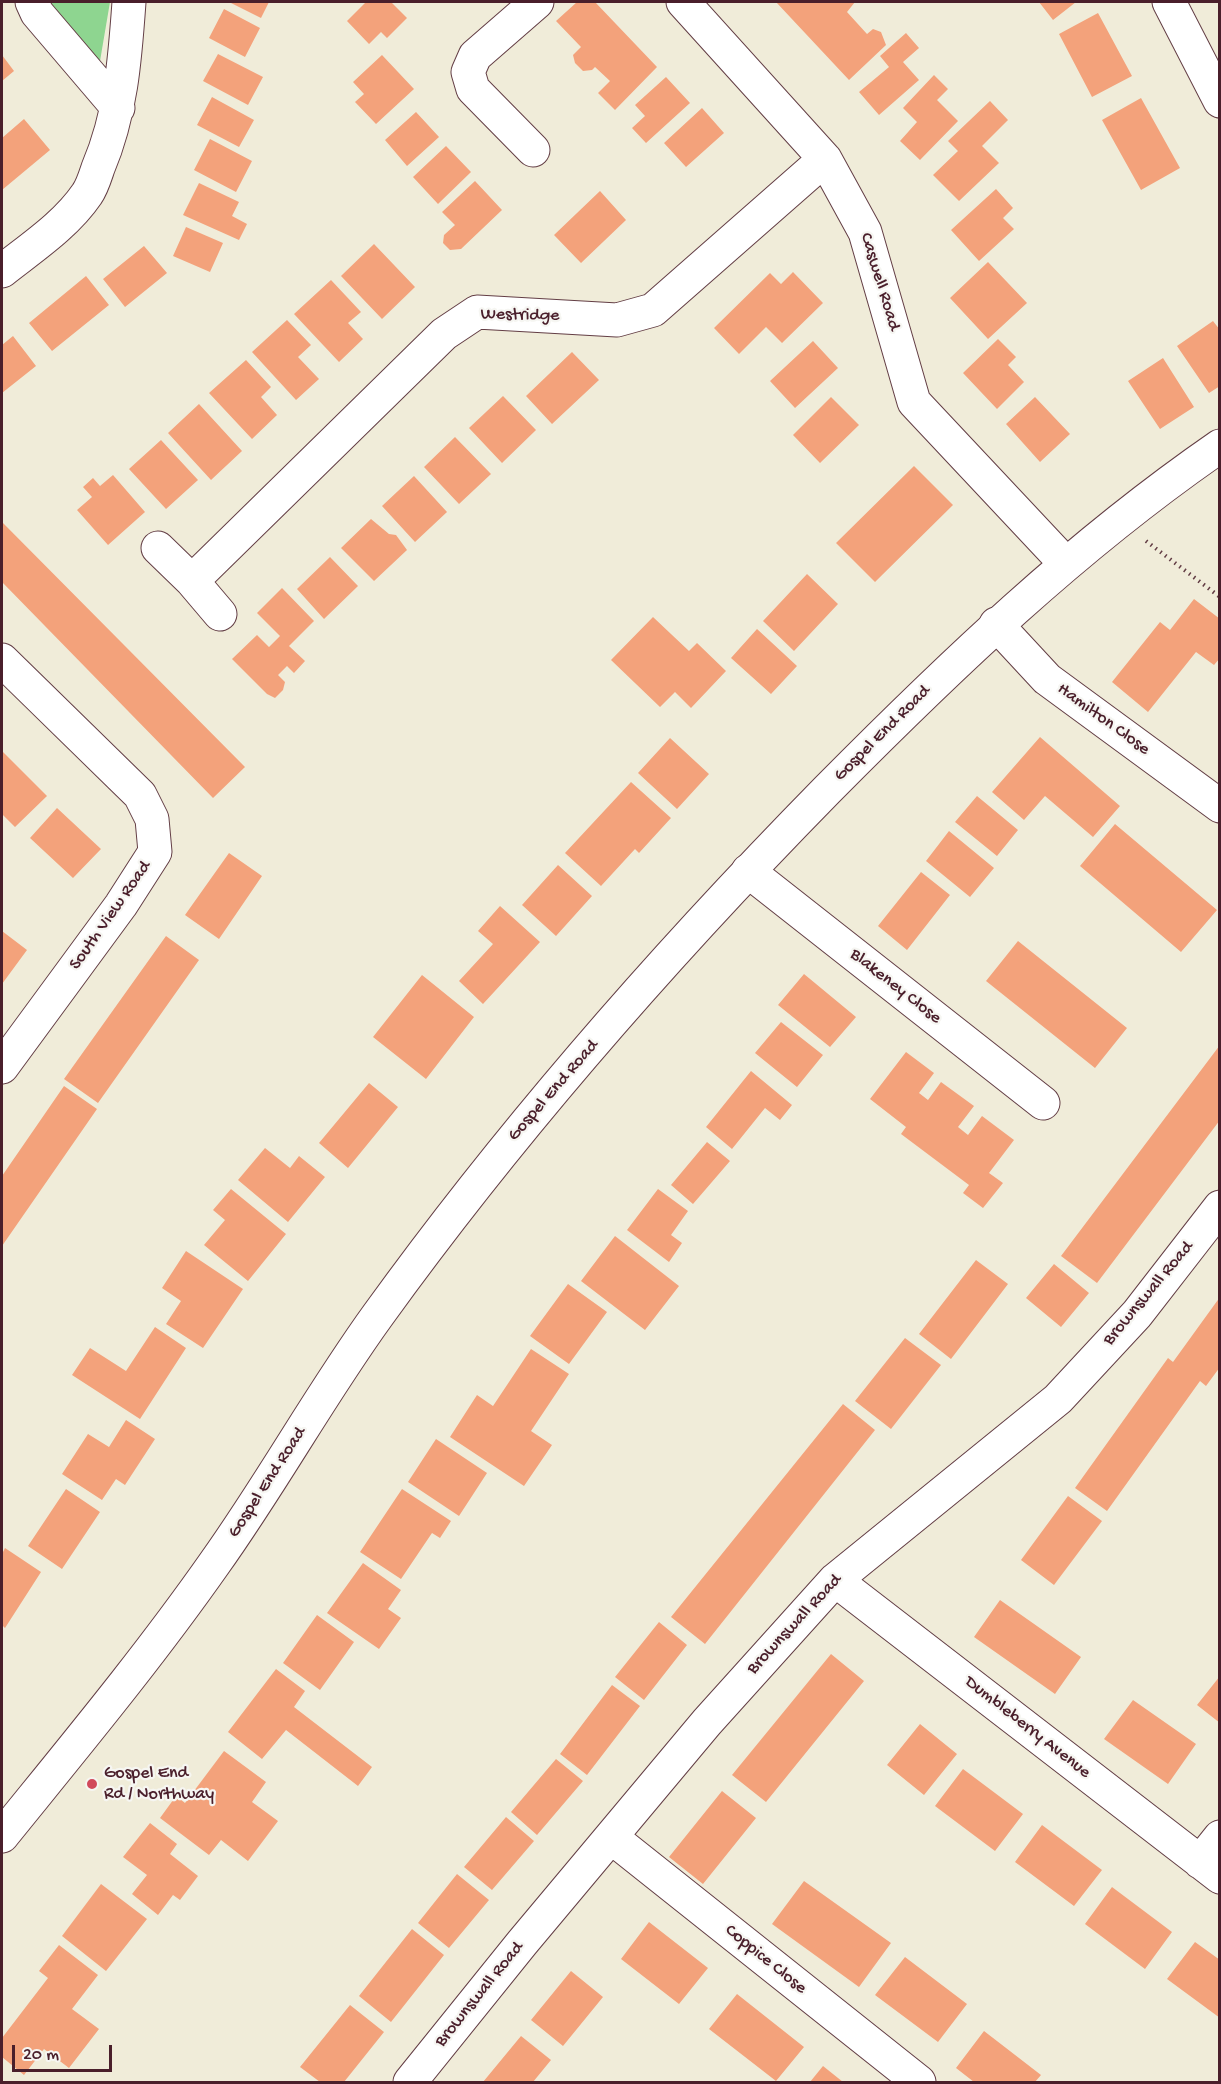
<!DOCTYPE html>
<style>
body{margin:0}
#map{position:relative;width:1221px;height:2084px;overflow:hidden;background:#f0ecd9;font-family:"Gochi Hand",sans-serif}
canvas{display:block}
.frame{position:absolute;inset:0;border:3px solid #4a1f2b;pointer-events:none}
.scale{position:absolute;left:12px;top:2045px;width:100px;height:27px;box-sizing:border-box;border:3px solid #4a1f2b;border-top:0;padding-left:8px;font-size:18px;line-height:21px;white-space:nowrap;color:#4a1f2b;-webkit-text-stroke:4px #f6f6f2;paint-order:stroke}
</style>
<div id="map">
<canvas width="1221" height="2084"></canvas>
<div class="frame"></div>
<div class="scale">20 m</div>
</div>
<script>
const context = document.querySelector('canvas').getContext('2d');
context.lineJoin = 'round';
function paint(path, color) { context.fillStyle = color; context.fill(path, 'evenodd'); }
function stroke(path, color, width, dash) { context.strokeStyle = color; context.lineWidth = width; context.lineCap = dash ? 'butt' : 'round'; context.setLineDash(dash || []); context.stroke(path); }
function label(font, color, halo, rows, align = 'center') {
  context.font = font + ' "Gochi Hand",sans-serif'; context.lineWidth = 4.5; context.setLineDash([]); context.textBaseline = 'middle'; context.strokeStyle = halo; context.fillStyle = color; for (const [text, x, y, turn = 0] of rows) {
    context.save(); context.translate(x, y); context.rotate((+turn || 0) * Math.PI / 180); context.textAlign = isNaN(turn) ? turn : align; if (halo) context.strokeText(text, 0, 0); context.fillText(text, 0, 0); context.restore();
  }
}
const green = new Path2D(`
 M 48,2 L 110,2 L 99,67 Z`);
const building = new Path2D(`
 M 229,2 L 269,2 L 261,18 Z
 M 366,2 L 391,2 L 407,18 L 387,38 L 381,32 L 369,44 L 347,21 Z
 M 577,2 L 595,2 L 657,67 L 615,110 L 598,93 L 610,81 L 595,67 L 592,70 L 583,71 L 575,63 L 573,55 L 581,47 L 556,21 Z
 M 776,2 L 855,2 L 847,12 L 867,34 L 873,29 L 881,32 L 886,45 L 849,80 Z
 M 1039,2 L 1076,2 L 1053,20 Z
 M 224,9 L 260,28 L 245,57 L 209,38 Z
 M 1098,13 L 1132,76 L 1092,97 L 1059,34 Z
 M 906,33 L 919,48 L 903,62 L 919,80 L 879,115 L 859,92 L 889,67 L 880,56 Z
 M 218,54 L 263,77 L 248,105 L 203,81 Z
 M 2,55 L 14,71 L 2,81 Z
 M 382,55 L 414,89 L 376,124 L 355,102 L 364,94 L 353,82 Z
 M 934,75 L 948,89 L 937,100 L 958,121 L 920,160 L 900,141 L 917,122 L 903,108 Z
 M 666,77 L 690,103 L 646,143 L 632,128 L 645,116 L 635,105 Z
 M 212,97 L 254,120 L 239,147 L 197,125 Z
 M 1141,98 L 1180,168 L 1141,190 L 1102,120 Z
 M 990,101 L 1008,120 L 982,146 L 999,163 L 959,201 L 933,175 L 958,151 L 948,141 Z
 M 702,108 L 724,133 L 686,167 L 664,143 Z
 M 416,112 L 439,137 L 407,166 L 385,140 Z
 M 24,119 L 50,150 L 2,190 L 2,138 Z
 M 210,139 L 252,161 L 236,192 L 194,170 Z
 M 446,146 L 471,172 L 438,204 L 413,177 Z
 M 475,181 L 502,210 L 461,249 L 450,250 L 443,243 L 444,235 L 455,225 L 442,212 Z
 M 199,183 L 239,202 L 232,216 L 247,224 L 239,240 L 183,215 Z
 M 996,189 L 1013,208 L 1003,218 L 1014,229 L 979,261 L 951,230 Z
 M 600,191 L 626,220 L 581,263 L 554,235 Z
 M 186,227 L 223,243 L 210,272 L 173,256 Z
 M 374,244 L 415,287 L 382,319 L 341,276 Z
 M 144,246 L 167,273 L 125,307 L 103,279 Z
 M 988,262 L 1027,303 L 988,339 L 950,298 Z
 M 793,272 L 823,303 L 782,343 L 766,327 L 739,354 L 714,328 L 770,273 L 781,284 Z
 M 86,276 L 109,305 L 52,351 L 29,323 Z
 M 331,280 L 361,312 L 348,323 L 363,339 L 339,362 L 294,314 Z
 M 287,320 L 311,345 L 298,357 L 319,379 L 296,400 L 252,352 Z
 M 1213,321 L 1220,330 L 1220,386 L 1209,393 L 1177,346 Z
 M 13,336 L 36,366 L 2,393 L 2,345 Z
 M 998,339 L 1016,357 L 1008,365 L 1024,382 L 997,409 L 963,373 Z
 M 813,341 L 838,368 L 795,408 L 770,381 Z
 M 572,352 L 599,380 L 552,424 L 526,396 Z
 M 1163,358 L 1194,407 L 1160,429 L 1128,381 Z
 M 246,360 L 271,387 L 261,397 L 277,415 L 252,439 L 209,393 Z
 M 503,396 L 536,430 L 502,463 L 469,428 Z
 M 831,397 L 859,425 L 820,463 L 793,435 Z
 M 1035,397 L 1070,434 L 1040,462 L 1006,424 Z
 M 199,404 L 242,451 L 211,480 L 168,433 Z
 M 455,437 L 491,474 L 459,504 L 424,467 Z
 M 161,440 L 198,480 L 166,509 L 129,469 Z
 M 914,466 L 953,505 L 875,582 L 836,543 Z
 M 113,475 L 145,512 L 108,545 L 77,510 L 92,497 L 83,487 L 93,478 L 100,486 Z
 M 414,476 L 447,512 L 415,542 L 382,506 Z
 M 371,519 L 389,534 L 396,535 L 407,550 L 374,581 L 341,548 Z
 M 2,522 L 245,767 L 213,798 L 2,582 Z
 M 330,557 L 358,586 L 324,619 L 297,589 Z
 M 807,574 L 838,604 L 794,651 L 763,621 Z
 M 282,588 L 314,621 L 289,646 L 305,661 L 294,673 L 287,666 L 278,675 L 285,682 L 283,690 L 275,698 L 267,694 L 232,659 L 257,635 L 269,647 L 280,636 L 257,613 Z
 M 1194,599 L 1220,619 L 1220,658 L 1214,665 L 1196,652 L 1148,712 L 1112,682 L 1160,622 L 1170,630 Z
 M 653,617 L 689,651 L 697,643 L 726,671 L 691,708 L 675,692 L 660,707 L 611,660 Z
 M 757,629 L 797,666 L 771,694 L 731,658 Z
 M 1040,737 L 1120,806 L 1093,837 L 1045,796 L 1024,820 L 992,792 Z
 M 670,738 L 709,774 L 677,809 L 638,773 Z
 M 2,751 L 47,796 L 15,827 L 2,814 Z
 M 631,782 L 671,818 L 639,853 L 635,849 L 601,886 L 565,853 Z
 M 977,796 L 1018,830 L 997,856 L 955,822 Z
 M 57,808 L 101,849 L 73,878 L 30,838 Z
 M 1115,824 L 1217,910 L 1181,952 L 1080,866 Z
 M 949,831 L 994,868 L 970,897 L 926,861 Z
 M 229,853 L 262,876 L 219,939 L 185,915 Z
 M 558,865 L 592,896 L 556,936 L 522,905 Z
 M 921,872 L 950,895 L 907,950 L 878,926 Z
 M 500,906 L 540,942 L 483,1004 L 459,981 L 493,944 L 478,931 Z
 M 2,931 L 27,950 L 2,984 Z
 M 166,936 L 199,960 L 98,1103 L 64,1079 Z
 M 1018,941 L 1127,1028 L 1095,1068 L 986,981 Z
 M 804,974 L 856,1017 L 830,1047 L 778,1005 Z
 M 422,975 L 474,1017 L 426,1079 L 373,1037 Z
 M 781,1022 L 823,1055 L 797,1087 L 755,1053 Z
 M 1220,1045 L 1220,1120 L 1097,1283 L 1061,1256 Z
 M 906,1052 L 934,1073 L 919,1093 L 928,1100 L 941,1082 L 974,1106 L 958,1127 L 968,1135 L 982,1116 L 1014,1140 L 989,1173 L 1003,1183 L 983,1208 L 963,1193 L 969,1185 L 901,1134 L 906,1127 L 870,1099 Z
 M 751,1071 L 792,1105 L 780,1120 L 765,1108 L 732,1149 L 706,1127 Z
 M 369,1083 L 398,1107 L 348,1168 L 319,1143 Z
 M 64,1086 L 97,1109 L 2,1246 L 2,1176 Z
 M 707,1142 L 730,1161 L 693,1204 L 671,1185 Z
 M 265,1148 L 290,1168 L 299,1156 L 325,1177 L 288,1222 L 238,1180 Z
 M 231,1189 L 286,1234 L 248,1281 L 204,1245 L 225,1220 L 213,1210 Z
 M 658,1189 L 688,1211 L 671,1235 L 682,1243 L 669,1262 L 627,1230 Z
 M 615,1236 L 679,1286 L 645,1330 L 581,1281 Z
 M 186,1251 L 243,1289 L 203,1348 L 166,1324 L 181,1301 L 162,1288 Z
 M 976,1260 L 1008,1284 L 951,1359 L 919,1334 Z
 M 1054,1264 L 1089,1293 L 1061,1327 L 1026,1298 Z
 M 568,1284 L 607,1312 L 569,1364 L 530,1336 Z
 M 1220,1297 L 1220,1367 L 1206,1386 L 1200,1381 L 1107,1511 L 1075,1488 L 1168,1358 L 1173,1362 Z
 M 155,1327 L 186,1348 L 140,1419 L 72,1375 L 90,1348 L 126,1371 Z
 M 905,1338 L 941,1365 L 891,1429 L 855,1401 Z
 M 531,1349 L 569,1374 L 531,1431 L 552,1445 L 524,1486 L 450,1437 L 477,1395 L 493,1406 Z
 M 843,1404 L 875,1430 L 705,1644 L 671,1617 Z
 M 126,1420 L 155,1439 L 125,1485 L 116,1479 L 102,1500 L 62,1474 L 88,1434 L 109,1447 Z
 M 436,1439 L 487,1473 L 459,1516 L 408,1482 Z
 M 66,1489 L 100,1512 L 62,1569 L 28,1546 Z
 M 402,1489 L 451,1521 L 440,1538 L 432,1533 L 401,1579 L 360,1552 Z
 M 1068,1496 L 1102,1521 L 1054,1585 L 1021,1560 Z
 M 5,1548 L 41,1572 L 5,1628 L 2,1625 L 2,1554 Z
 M 363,1563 L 401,1590 L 388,1609 L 401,1618 L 379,1649 L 327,1613 Z
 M 1000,1600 L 1081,1657 L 1055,1694 L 974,1637 Z
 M 317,1615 L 354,1642 L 320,1690 L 283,1663 Z
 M 659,1622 L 687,1645 L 644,1700 L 615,1677 Z
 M 831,1654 L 864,1681 L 766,1802 L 732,1775 Z
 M 276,1669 L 305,1691 L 294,1707 L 372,1767 L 358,1786 L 286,1730 L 262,1759 L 228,1732 Z
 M 1220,1676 L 1220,1723 L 1197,1705 Z
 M 612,1685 L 640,1706 L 587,1775 L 560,1754 Z
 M 1133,1700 L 1196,1744 L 1168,1784 L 1104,1739 Z
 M 920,1724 L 957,1754 L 924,1795 L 887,1765 Z
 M 224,1751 L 266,1782 L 252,1802 L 278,1821 L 248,1861 L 221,1840 L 209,1855 L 160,1818 L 176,1796 L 185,1803 Z
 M 556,1759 L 583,1781 L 537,1835 L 511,1812 Z
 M 963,1769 L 1023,1814 L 995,1851 L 935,1806 Z
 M 722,1791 L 756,1818 L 703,1884 L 669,1857 Z
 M 506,1817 L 534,1841 L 492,1890 L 464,1867 Z
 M 150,1823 L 177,1844 L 170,1854 L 198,1876 L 180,1900 L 173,1895 L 158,1915 L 132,1894 L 147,1875 L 123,1857 Z
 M 1042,1825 L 1102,1870 L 1074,1906 L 1015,1862 Z
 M 457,1874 L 489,1900 L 449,1948 L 418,1923 Z
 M 804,1881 L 891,1943 L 859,1987 L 772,1924 Z
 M 101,1884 L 147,1919 L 106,1971 L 62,1936 Z
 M 1112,1887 L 1172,1932 L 1145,1969 L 1085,1924 Z
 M 649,1922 L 708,1968 L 679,2004 L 621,1959 Z
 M 412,1929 L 444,1955 L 391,2022 L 359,1996 Z
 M 1195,1942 L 1220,1960 L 1220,2018 L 1167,1979 Z
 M 59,1945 L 98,1975 L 72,2009 L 99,2029 L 69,2068 L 44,2049 L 24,2075 L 2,2057 L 2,2038 L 48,1978 L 39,1971 Z
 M 905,1957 L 967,2004 L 938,2042 L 875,1995 Z
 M 571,1971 L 603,1997 L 563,2046 L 531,2020 Z
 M 737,1994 L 804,2047 L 776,2081 L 709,2029 Z
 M 350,2005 L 384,2032 L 344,2082 L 320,2082 L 300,2067 Z
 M 984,2031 L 1041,2075 L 1035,2082 L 974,2082 L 956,2068 Z
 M 521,2036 L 551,2060 L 533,2082 L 483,2082 Z
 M 823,2066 L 843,2082 L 810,2082 Z`);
const path = new Path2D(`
 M 1146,541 L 1220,597`);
const minor = new Path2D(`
 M 32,2 L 37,13 L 118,108
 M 683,2 L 825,159 L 865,232 L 914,402 L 1066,564
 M 1169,2 L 1220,101
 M 533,150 L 473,89 L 468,72 L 475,56 L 537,2
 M 2,271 C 31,248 66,225 87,194 C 92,187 95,177 98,168 C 121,114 125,59 129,2
 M 158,548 L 192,581 L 220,614
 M 192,581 L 444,334 L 477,312 L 617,320 L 653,310 L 825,159
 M 996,624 L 1047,679 L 1220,806
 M 2,660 L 140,795 L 152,819 L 155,852 L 121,905 L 2,1067
 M 748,871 L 1043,1103
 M 835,1580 L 1220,1877
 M 611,1837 L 919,2082
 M 1200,1862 L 1220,1837
 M 410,2082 L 522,1943 L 707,1722 L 835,1580 L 1058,1399 L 1137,1314 L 1220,1207`);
const major = new Path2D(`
 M 2,1836 C 74,1747 148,1658 214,1564 C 272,1483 320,1395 378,1315 C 513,1128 666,954 827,790 C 950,666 1075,546 1220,446`);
const markers = [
 [92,1784,6,"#d1495b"]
];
const streetNames = [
 ["Caswell Road",879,282,73],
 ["Westridge",520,316,1],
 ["Hamilton Close",1103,720,36],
 ["Gospel End Road",883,734,-45],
 ["South View Road",111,916,-55],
 ["Blakeney Close",895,987,38],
 ["Gospel End Road",554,1091,-49],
 ["Brownswall Road",1149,1294,-50],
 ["Gospel End Road",268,1483,-57],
 ["Brownswall Road",795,1625,-47],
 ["Dumbleberry Avenue",1027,1728,38],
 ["Coppice Close",765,1960,39],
 ["Brownswall Road",480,1995,-51]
];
const poiNames = [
 ["Gospel End",104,1774],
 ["Rd / Northway",104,1795]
];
paint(green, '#8ed590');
paint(building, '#f3a27b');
stroke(minor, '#633e45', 35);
stroke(major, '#633e45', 35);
stroke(path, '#633e45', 4, [1.5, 4.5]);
stroke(minor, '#fff', 33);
stroke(major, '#fff', 33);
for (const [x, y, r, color] of markers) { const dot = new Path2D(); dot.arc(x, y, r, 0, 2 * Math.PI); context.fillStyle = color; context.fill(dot); stroke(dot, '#f6f6f2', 2); }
label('18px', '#4a1f2b', '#f6f6f2', streetNames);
label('18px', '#4a1f2b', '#f6f6f2', poiNames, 'left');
</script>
